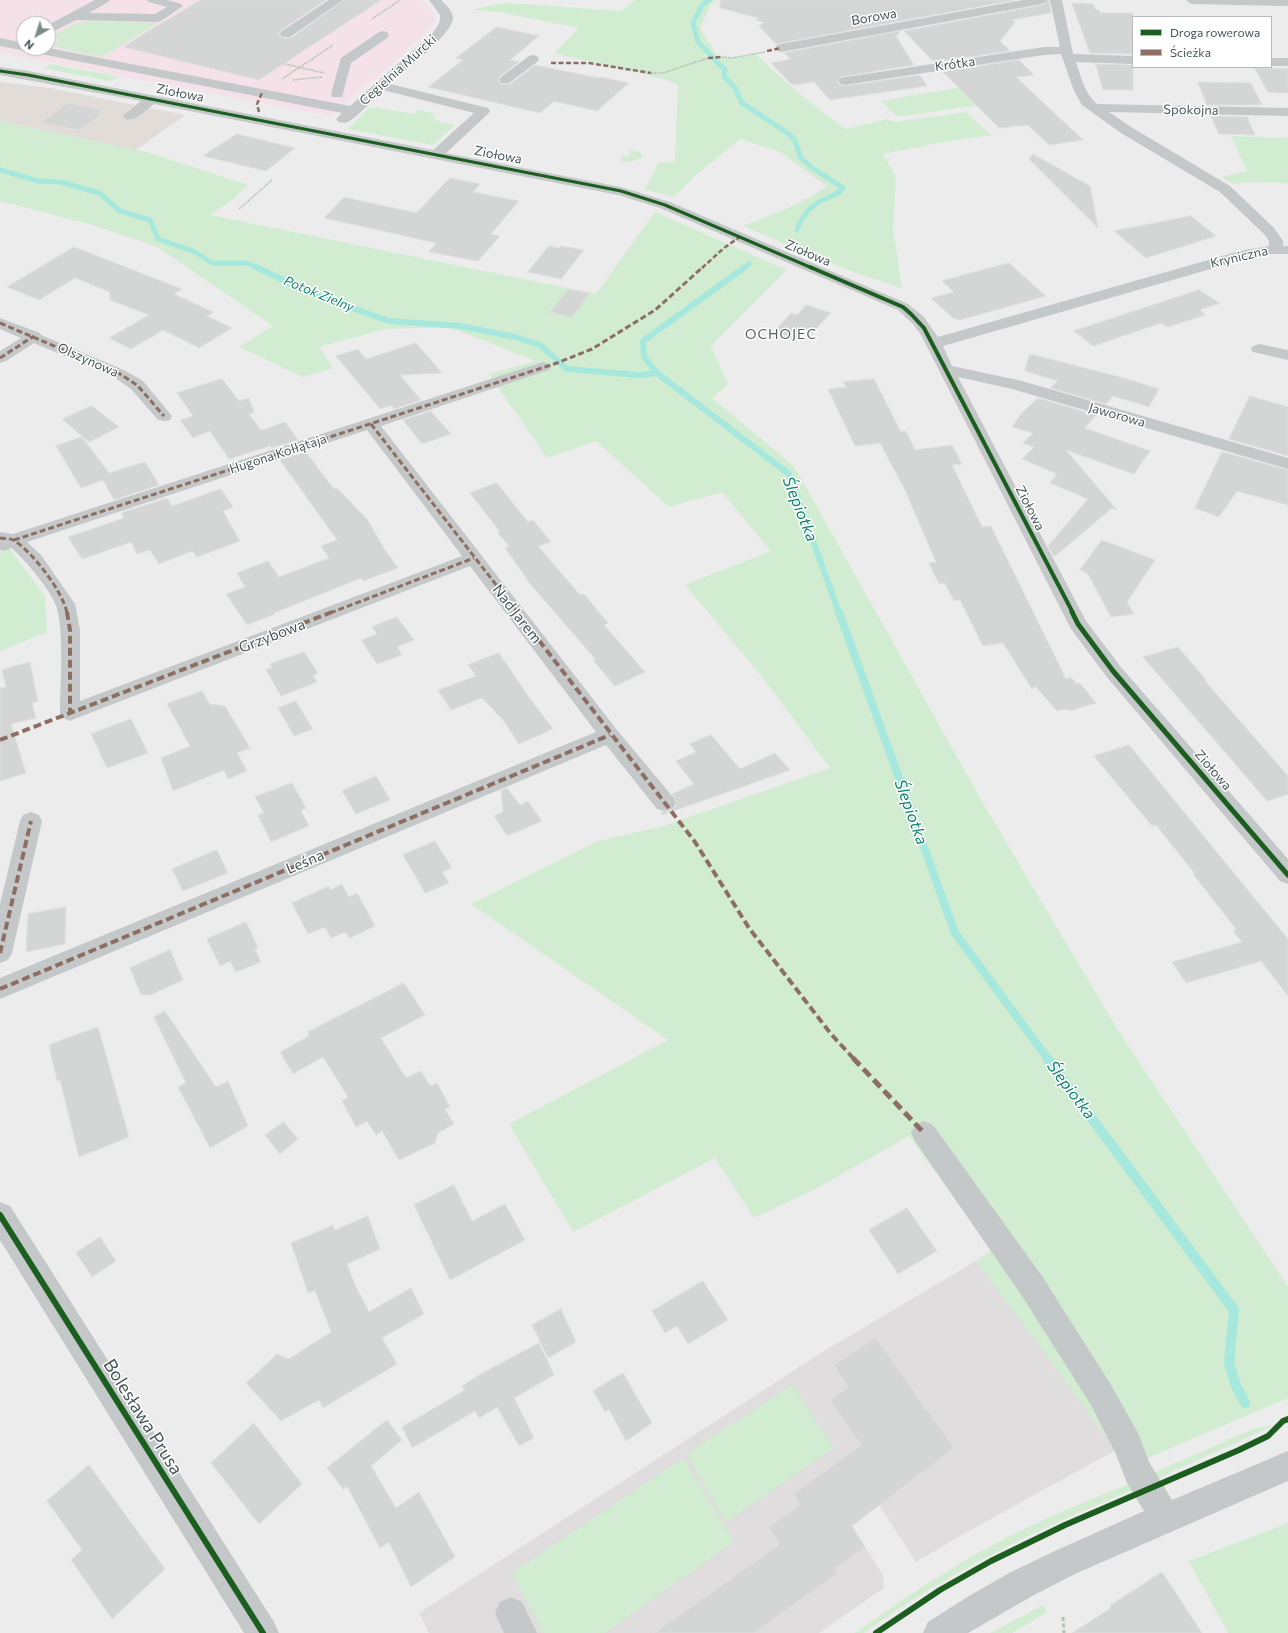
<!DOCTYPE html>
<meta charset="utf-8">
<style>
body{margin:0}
#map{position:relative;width:1288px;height:1633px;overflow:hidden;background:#edecec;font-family:Commissioner,sans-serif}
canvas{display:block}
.legend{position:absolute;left:1132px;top:16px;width:140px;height:52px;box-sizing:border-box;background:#fff;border:1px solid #b5bbbc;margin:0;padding:5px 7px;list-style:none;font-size:12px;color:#455658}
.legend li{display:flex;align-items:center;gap:8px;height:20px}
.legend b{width:20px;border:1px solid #b5bbbc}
.north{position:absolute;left:16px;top:16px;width:40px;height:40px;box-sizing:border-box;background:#fff;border:1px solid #b5bbbc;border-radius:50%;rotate:219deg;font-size:11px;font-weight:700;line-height:16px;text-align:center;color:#455658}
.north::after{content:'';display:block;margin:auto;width:14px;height:18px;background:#808a8c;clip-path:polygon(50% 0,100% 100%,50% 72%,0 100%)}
</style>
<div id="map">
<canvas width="1288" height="1633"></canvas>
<ul class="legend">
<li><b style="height:5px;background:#1b5e20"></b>Droga rowerowa</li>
<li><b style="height:5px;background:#8d6e63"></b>Ścieżka</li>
</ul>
<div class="north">N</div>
</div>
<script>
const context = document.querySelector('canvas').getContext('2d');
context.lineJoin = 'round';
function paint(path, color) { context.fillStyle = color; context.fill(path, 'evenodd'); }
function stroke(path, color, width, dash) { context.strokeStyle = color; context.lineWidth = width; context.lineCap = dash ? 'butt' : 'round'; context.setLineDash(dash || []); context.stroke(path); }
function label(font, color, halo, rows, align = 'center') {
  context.font = font + ' Commissioner,sans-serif'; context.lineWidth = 3; context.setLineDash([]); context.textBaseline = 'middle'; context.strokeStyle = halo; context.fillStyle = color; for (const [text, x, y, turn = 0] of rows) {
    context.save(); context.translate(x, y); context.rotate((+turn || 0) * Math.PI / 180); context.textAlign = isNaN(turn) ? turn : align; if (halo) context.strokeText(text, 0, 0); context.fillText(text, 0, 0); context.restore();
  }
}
const commercial = new Path2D(`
 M 0,82 L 50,88 L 185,115 L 136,150 L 0,121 Z`);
const education = new Path2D(`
 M 976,1261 L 1116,1450 L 967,1532 L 916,1562 L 879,1505 L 852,1526 L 883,1575 L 884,1588 L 819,1633 L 429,1633 L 419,1613 L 824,1351 Z`);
const medical = new Path2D(`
 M 0,0 L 422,0 L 433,12 L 436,22 L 398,59 L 330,116 L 0,53 ZM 24,24 L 48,24 L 48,48 L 24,48 Z`);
const green = new Path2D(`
 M 635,0 L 716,0 L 711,4 L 700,28 L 718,57 L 744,57 L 754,55 L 758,56 C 786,83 814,107 846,129 L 888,119 L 894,122 L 966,112 L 991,135 L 944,142 L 883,154 L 896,177 L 893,230 L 902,288 L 856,273 L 743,226 C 772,215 802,204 827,186 L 780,152 L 740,139 L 698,173 L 674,197 L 645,189 L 659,162 L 675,162 L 678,85 L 664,79 L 554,53 L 579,28 L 498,12 L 472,10 L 496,4 L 506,3 L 621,11 Z
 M 91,21 L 158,23 L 102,57 L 51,46 L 61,40 L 50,37 L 75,24 Z
 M 50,64 L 120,77 L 109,81 L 43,68 Z
 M 980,84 L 999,102 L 897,117 L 881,101 Z
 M 370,107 L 414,114 L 418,110 L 435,114 L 434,120 L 455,125 L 433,145 L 348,129 Z
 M 0,121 L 146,152 L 248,185 L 231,201 L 210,215 L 582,291 L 596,294 L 655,212 L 787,270 L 711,346 L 728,384 L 712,398 L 794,466 L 984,805 L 1116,1027 L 1288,1287 L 1288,1398 L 1131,1465 L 1116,1450 L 976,1261 L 992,1250 L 909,1136 L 817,1188 L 754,1218 L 715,1158 L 573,1232 L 509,1124 L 668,1040 L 471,904 L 598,841 L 664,826 L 830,768 L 763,678 L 685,585 L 771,551 L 722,492 L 669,507 L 596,441 L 547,458 L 489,374 L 536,361 L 449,327 L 385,329 L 319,347 L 333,368 L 303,377 L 239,347 L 273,326 L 156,246 L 89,224 L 0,201 Z
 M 1231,136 L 1288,138 L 1288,183 L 1243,182 L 1233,184 L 1221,177 L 1247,171 Z
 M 630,150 L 640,152 L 643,157 L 634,161 L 621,162 L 621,156 L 629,156 Z
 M 9,548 L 45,596 L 47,632 L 0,651 L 0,553 Z
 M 792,1385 L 834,1448 L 726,1522 L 686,1454 Z
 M 1271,1426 L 1271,1427 L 1154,1480 L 1151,1474 L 1255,1428 Z
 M 683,1458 L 734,1542 L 605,1633 L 543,1633 L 512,1573 Z
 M 1131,1483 L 1135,1489 C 1039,1528 948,1572 864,1633 L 855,1633 C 910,1594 967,1556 1028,1527 C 1062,1511 1097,1497 1131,1483 Z
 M 1288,1523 L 1288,1633 L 1228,1633 L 1189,1561 Z
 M 1043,1605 L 1048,1612 L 1012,1633 L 991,1633 Z`);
const streamFar3 = new Path2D(`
 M 709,0 L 702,5 L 693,23 L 698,42 L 725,70 L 724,76 L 735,88 L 742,103 L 789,134 L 795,141 L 801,158 L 811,167 L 843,188 C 839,194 834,195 827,198 C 812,204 802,215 797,230
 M 0,170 L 38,181 L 60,182 L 99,193 L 120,211 L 150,220 L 158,239 L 193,251 L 212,263 L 247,263 L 258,268
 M 743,268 L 749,264`);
const streamFar2 = new Path2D(`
 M 256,267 L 310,293 L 389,321 L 460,326 L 515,337 L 540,345 L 567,369 L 639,375 L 657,373
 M 745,267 L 643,341 L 644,357 L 657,373 L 789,474 L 839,613`);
const streamFar1 = new Path2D(`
 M 839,612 L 955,933 L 1048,1059`);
const stream = new Path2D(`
 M 1047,1058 L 1234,1310 L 1229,1363 L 1236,1386 L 1245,1403`);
const building = new Path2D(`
 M 201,0 L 326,0 L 281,30 L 279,35 L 282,38 L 291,38 L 344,0 L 381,0 L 259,80 L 124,47 L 145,33 Z
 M 721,0 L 1015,0 L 776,44 L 759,26 L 764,22 L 756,20 L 759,18 L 720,8 Z
 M 1049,1 L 1051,13 L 1012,20 L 1015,22 L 1000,41 L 1010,51 L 934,62 L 904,31 L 1042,5 Z
 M 1072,3 L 1093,4 L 1096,10 L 1099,10 L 1100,13 L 1133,13 L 1133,54 L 1090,53 Z
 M 497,27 L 539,36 L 510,60 L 519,62 L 500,76 L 498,81 L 501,84 L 510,84 L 535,65 L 599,78 L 601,77 L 629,83 L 597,111 L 554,101 L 540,113 L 428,87 L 463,60 L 456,58 Z
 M 901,31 L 896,36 L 914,65 L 840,77 L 837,82 L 840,85 L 844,86 L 920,75 L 927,86 L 830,100 L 814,82 L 792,85 L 771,63 L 791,59 L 784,53 Z
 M 1019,60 L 1034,75 L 1016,77 L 1083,140 L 1049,145 L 1028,125 L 999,128 L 943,72 Z
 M 1094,64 L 1133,65 L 1133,90 L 1103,90 L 1096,65 Z
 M 1255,68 L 1288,69 L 1288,93 L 1268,92 Z
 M 1198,82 L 1251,83 L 1262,105 L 1207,105 Z
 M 68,103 L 103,110 L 98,113 L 102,114 L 79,130 L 40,123 Z
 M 1211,116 L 1247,117 L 1255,135 L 1219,134 Z
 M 237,134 L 295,148 L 266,171 L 203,156 Z
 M 1033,154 L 1090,186 L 1098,228 L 1029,159 Z
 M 450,178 L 480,184 L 473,192 L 519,201 L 491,234 L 500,236 L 478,261 L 429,252 L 436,243 L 324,218 L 344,197 L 416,213 Z
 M 1191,216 L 1216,236 L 1146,258 L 1114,231 Z
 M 549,246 L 559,248 L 561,246 L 584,250 L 561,279 L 528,272 Z
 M 74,247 L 182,289 L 174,294 L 213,312 L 207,316 L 232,328 L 199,348 L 163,330 L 131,349 L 109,338 L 149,315 L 110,300 L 110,292 L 75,278 L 39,300 L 7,287 Z
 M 1009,263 L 1046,296 L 960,320 L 953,318 L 931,298 L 954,292 L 942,281 Z
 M 569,289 L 590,293 L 572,317 L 550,312 Z
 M 1199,290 L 1220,303 L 1200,310 L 1205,315 L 1168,327 L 1161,323 L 1093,346 L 1074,331 Z
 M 806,305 L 831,313 L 812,333 L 805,330 L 798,339 L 774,332 L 791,313 L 797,315 Z
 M 416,343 L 442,373 L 400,375 L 421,400 L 394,409 L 392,406 L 388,406 L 380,409 L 336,356 L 358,349 L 366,359 Z
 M 1030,354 L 1124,378 L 1159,389 L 1149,407 L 1113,396 L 1106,404 L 1050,388 L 1058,381 L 1025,371 Z
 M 222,379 L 239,401 L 249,398 L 254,412 L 249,414 L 260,429 L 263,430 L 285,422 L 298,440 L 272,448 L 270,446 L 229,459 L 210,431 L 193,438 L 180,420 L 193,416 L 177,393 Z
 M 874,379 L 901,432 L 906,431 L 915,450 L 952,445 L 962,464 L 952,465 L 982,527 L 991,526 L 1066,679 L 1071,677 L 1077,684 L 1080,683 L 1096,703 L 1069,711 L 1067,709 L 1057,711 L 1035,686 L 1032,689 L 1003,643 L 983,646 L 960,600 L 954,601 L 945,583 L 939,584 L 929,563 L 936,562 L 905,490 L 880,443 L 855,446 L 828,389 L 846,387 L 843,382 Z
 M 1250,396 L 1288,407 L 1288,456 L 1229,439 Z
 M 1038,398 L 1096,415 L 1085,428 L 1150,451 L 1134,474 L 1066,450 L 1117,510 L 1112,508 L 1054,557 L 1048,546 L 1088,499 L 1050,483 L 1057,474 L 1022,459 L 1034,447 L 1023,443 L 1033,433 L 1012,427 L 1021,414 Z
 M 92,406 L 119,427 L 89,442 L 62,419 Z
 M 431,411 L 451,434 L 422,444 L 403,420 Z
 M 82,437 L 109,473 L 145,462 L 159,485 L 114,500 L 103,480 L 81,488 L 56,446 Z
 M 306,452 L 334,489 L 337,488 L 367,519 L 385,550 L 398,568 L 363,581 L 361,578 L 274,613 L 275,614 L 247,625 L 226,594 L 245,587 L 237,573 L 268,561 L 279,577 L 329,558 L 321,546 L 337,540 L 280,460 Z
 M 1222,452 L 1288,470 L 1288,505 L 1237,491 L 1219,517 L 1195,508 Z
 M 497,483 L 528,522 L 533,520 L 551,542 L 538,546 L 580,595 L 584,594 L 608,623 L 604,625 L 645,672 L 615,686 L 593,660 L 595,659 L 527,580 L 528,580 L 505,548 L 509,546 L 498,533 L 500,532 L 470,493 Z
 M 221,489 L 233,507 L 223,511 L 240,541 L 197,557 L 192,551 L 159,564 L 150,550 L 137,554 L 131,542 L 82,559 L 68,537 L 124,518 L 121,513 L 167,498 L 172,506 Z
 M 1102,540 L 1155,560 L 1127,602 L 1134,614 L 1111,617 L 1088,574 L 1080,570 Z
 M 397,617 L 414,640 L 397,647 L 402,655 L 377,664 L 361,640 L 377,634 L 372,627 Z
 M 1178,647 L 1207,681 L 1205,681 L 1288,776 L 1288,794 L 1267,801 L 1143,657 Z
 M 304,652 L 318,673 L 313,676 L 317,682 L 281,696 L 266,670 L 272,668 L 270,664 Z
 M 499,653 L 528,696 L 553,729 L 519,744 L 503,720 L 482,698 L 451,710 L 438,690 L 476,676 L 468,665 Z
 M 30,662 L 38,701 L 32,703 L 36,718 L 11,724 L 26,773 L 0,781 L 0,688 L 6,687 L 2,670 Z
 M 202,691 L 210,704 L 225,706 L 250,748 L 237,753 L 247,771 L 228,779 L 224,770 L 173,791 L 161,758 L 190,746 L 167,704 Z
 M 296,701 L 313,729 L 294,736 L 278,708 Z
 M 131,719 L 148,753 L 107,768 L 91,734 Z
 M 711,735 L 740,769 L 775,753 L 790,770 L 662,815 L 661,811 L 665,812 L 673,810 L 677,804 L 672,794 L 694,784 L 676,761 L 696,752 L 690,744 Z
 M 1129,745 L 1288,939 L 1288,996 L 1261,961 L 1186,983 L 1172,962 L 1242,942 L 1233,931 L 1236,929 L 1193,874 L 1195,874 L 1156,825 L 1152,826 L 1094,756 Z
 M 376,776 L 390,800 L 356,814 L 342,791 Z
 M 292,783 L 306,808 L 301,811 L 309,826 L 271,842 L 258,815 L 264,813 L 255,797 Z
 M 507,788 L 520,805 L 528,801 L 542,821 L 507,836 L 494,816 L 503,812 L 501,791 Z
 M 435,841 L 452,868 L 442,872 L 449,883 L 425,893 L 403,855 Z
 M 217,850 L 228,873 L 183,891 L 172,869 Z
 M 342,884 L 349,897 L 357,893 L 375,926 L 350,938 L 345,932 L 331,938 L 325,927 L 308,934 L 292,903 L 329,886 L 330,890 Z
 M 66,907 L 65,944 L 26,952 L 28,914 Z
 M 246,922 L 258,948 L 255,949 L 261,962 L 236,972 L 230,961 L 220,966 L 207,939 Z
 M 170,950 L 183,980 L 150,995 L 141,995 L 130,968 Z
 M 404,983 L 425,1015 L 381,1038 L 406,1078 L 421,1071 L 430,1086 L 437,1083 L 450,1107 L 445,1109 L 454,1124 L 438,1133 L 435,1143 L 399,1160 L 382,1131 L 376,1135 L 367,1121 L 356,1127 L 342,1101 L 348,1097 L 323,1057 L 293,1074 L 280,1052 L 309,1036 L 308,1032 Z
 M 165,1011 L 216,1087 L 228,1081 L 248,1126 L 210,1148 L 178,1087 L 186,1083 L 154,1017 Z
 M 98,1027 L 129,1137 L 79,1157 L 60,1080 L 57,1081 L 49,1045 Z
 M 284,1122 L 298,1139 L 280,1154 L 265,1135 Z
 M 454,1185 L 472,1221 L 505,1204 L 525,1240 L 450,1280 L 414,1205 Z
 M 907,1208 L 937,1251 L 898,1274 L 869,1230 Z
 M 368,1216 L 380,1249 L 347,1264 L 355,1285 L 369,1312 L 411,1288 L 424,1314 L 382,1338 L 397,1364 L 323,1408 L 319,1400 L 281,1421 L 246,1383 L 277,1354 L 289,1359 L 331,1332 L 315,1290 L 308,1293 L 291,1243 L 333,1225 L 335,1230 Z
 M 100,1237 L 116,1261 L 92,1277 L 76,1253 Z
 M 703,1281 L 728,1320 L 688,1344 L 677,1326 L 665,1333 L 652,1311 Z
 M 561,1309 L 576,1342 L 548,1358 L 532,1325 Z
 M 876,1338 L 954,1448 L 852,1526 L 865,1547 L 835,1569 L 838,1573 L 754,1633 L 654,1633 L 780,1544 L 769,1527 L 800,1505 L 793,1494 L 861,1445 L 830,1400 L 848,1387 L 834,1365 Z
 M 539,1343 L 554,1375 L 514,1398 L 534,1438 L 519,1446 L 497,1407 L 479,1418 L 475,1411 L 412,1448 L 402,1427 L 465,1390 L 462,1386 L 481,1374 Z
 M 623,1373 L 652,1423 L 626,1441 L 609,1409 L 605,1412 L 593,1391 Z
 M 387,1420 L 402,1440 L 371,1466 L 396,1508 L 419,1492 L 455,1557 L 411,1587 L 389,1542 L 380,1548 L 347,1486 L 343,1489 L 327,1468 Z
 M 254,1423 L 302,1484 L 259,1524 L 211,1463 Z
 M 89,1465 L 165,1569 L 112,1619 L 71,1560 L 82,1550 L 47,1501 Z
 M 1162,1572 L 1202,1633 L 1072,1633 L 1111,1608 L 1110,1606 Z`);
const pathFar1 = new Path2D(`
 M 372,19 L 400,0
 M 722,57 L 732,58 L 765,52
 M 285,64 L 324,73
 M 651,73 L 663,73 L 708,58
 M 282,79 L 333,45
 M 293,80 L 322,77
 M 239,209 L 272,180`);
const path = new Path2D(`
 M 1063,1617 L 1064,1633`);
const minor = new Path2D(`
 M 95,0 L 110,0 L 108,2 L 89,13 L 155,14 L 167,7 L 149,2 L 147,0 L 167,0 L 181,4 L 183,6 L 161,21 L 157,22 L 76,20 L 48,34 L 48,25 Z
 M 329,0 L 343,0 L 290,37 L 282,37 L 280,34 L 282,31 Z
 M 429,0 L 441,0 C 446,5 453,11 453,18 C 452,35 403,72 390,84 L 488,108 L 490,111 L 488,114 L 446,153 L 621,187 L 670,202 L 908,304 L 924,317 L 938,337 L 1240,251 L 1269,246 L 1269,241 L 1264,234 L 1220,192 L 1121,133 L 1082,105 L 1074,91 L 1061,54 L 1044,55 L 844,85 L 840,84 L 838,81 L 840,78 L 1044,47 L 1060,47 L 1050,0 L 1062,0 L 1073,54 L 1133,56 L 1133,64 L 1076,62 C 1081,77 1085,94 1097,104 L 1288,108 L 1288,116 L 1109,112 L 1131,127 L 1230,186 L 1274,228 L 1283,241 L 1283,246 L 1288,246 L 1288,254 L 1262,254 L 1249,258 L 943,346 L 952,366 L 1022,381 L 1288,458 L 1288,469 L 1012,389 L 958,377 L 1086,621 L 1120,666 L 1288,859 L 1288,884 L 1280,881 L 1106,676 L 1071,629 L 921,335 L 913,324 L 898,310 L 660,208 L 618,195 L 154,104 C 146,110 136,122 125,119 L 123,116 L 141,101 L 0,75 L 0,67 L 28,71 L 433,150 L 474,113 L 383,90 C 374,99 357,117 348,122 C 345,123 341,123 338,122 L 336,119 L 342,113 L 0,46 L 0,38 L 24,43 L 24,48 L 48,48 L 350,106 L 431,35 C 436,29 441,23 440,15 Z
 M 1023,0 L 1048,0 L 1046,2 L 1042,4 L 781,52 L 777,51 L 775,48 L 777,45 L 781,44 Z
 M 1186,0 L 1288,0 L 1288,6 L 1192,4 L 1188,2 Z
 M 383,31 L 387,32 L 389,35 L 387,38 L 351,63 L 342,97 L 332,97 L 331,94 L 341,58 L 379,32 Z
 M 533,55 L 537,56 L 539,59 L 537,62 L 509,83 L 501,83 L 499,80 L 501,77 L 529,56 Z
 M 1271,58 L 1288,58 L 1288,66 L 1271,66 Z
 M 0,318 L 40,333 L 41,335 L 126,371 L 143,381 L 172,416 L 170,420 L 164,421 L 158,420 L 131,389 L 114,377 L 34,343 L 6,361 L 0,363 L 0,351 L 21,338 L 0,329 Z
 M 1259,344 L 1288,350 L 1288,360 L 1253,352 L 1251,349 L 1253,346 Z
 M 543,362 L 549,364 L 551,367 L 549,370 L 381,426 L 617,730 L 673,797 L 676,803 L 673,809 L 665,811 L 657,809 L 606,745 L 0,999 L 0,978 L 596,732 L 470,566 L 77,718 L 70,721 L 63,718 L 60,713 C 60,687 65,625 55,603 C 45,583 28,564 12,548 L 3,551 L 0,550 L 0,532 L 13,534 ZM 367,430 L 462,556 L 80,701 L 80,630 L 75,604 L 41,555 L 27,542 Z
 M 31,812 L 39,815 L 42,821 L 12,953 L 8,960 L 0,963 L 0,904 L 20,821 L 23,815 Z
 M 924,1121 L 933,1125 L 1042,1276 L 1111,1385 L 1139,1435 L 1149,1462 L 1172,1500 L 1288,1451 L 1288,1481 L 1077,1573 L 1034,1595 L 968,1633 L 923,1633 L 928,1622 L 969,1596 L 1011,1572 L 1055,1551 L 1144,1511 L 1127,1483 L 1116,1454 L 1091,1405 L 1022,1296 L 915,1141 L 911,1133 L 915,1125 Z
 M 0,1202 L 10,1206 L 274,1622 L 279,1633 L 244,1633 L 0,1240 Z
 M 511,1597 L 522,1602 L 537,1633 L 504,1633 L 495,1613 L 500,1602 Z`);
const quietFar3 = new Path2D(`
 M 767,51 L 781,48
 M 708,58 L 722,57
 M 551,63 L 589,63 L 651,73
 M 259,112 L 257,104 L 262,93
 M 702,268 L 724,248 L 741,236`);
const quietFar2 = new Path2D(`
 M 0,323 L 120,374 L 137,385 L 164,416
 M 0,358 L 34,336
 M 371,424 L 518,613
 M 0,538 C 5,539 11,538 15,541 C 34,554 63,592 67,613
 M 14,540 L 557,363 L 592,349 L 655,310 L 703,267
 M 330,613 L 474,558`);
const quietFar1 = new Path2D(`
 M 67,612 L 70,630 L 70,713
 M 517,612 L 695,842 L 749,928 L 831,1034 L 854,1059
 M 0,740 L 332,612
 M 0,953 L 31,821
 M 0,989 L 610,735`);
const quiet = new Path2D(`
 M 853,1058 L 924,1133`);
const cyclewayFar3 = new Path2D(`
 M 0,71 L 28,75 L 621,191 L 665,205 L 812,268`);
const cyclewayFar2 = new Path2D(`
 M 810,267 L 903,307 L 911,314 L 924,328 L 1073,613`);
const cyclewayFar1 = new Path2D(`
 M 1072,612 L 1078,624 L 1113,671 L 1288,875`);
const cycleway = new Path2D(`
 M 0,1215 L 263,1633
 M 876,1633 L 940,1590 L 991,1561 L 1065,1525 L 1239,1450 L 1268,1436 L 1283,1421 L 1288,1419`);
const farStreetnames = [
 ["Borowa",874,17,-10],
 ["Krótka",955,64,-8],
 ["Cegielnia Murcki",398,70,-42],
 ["Ziołowa",180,93,11],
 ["Spokojna",1191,110,1],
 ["Ziołowa",498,155,11],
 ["Ziołowa",808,253,23],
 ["Kryniczna",1239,257,-13],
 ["Olszynowa",88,360,24],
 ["Jaworowa",1117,415,16],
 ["Hugona Kołłątaja",278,454,-18],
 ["Ziołowa",1030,508,63],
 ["Ziołowa",1213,770,49]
];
const farWaternames = [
 ["Potok Zielny",319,294,22]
];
const farQuarternames = [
 ["OCHOJEC",781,334]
];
const streetNames = [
 ["Nad Jarem",517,614,52],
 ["Grzybowa",272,636,-21],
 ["Leśna",305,862,-23]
];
const waterNames = [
 ["Ślepiotka",800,509,68],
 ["Ślepiotka",911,812,70],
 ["Ślepiotka",1071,1090,53]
];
const nearStreetnames = [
 ["Bolesława Prusa",143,1417,58]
];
paint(commercial, '#e2dcd9');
paint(education, '#dfddde');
paint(medical, '#f4e2e8');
paint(green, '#d1ecd0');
stroke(streamFar3, '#a6e8dd', 5);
stroke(streamFar2, '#a6e8dd', 6);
stroke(streamFar1, '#a6e8dd', 8);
stroke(stream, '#a6e8dd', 10);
paint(building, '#d4d5d5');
stroke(building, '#dedfdf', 1);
stroke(pathFar1, '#b4c1b8', 1.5, [2, 1]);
stroke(path, '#b4c1b8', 3, [4, 2.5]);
paint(minor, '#c4c8c8');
stroke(quietFar3, '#8d6e63', 2.5, [5, 2.5]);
stroke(quietFar2, '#8d6e63', 3, [6, 3]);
stroke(quietFar1, '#8d6e63', 4, [8, 4]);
stroke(quiet, '#8d6e63', 5, [10, 5]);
stroke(cyclewayFar3, '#1b5e20', 3);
stroke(cyclewayFar2, '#1b5e20', 4);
stroke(cyclewayFar1, '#1b5e20', 5);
stroke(cycleway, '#1b5e20', 6);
label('13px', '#455658', '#fff', farStreetnames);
label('italic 13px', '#11826e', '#fff', farWaternames);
context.letterSpacing = '1px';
label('14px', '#585f60', '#fff', farQuarternames);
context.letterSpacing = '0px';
label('15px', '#455658', '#fff', streetNames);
label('italic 16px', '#11826e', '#fff', waterNames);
label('18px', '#455658', '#fff', nearStreetnames);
</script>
